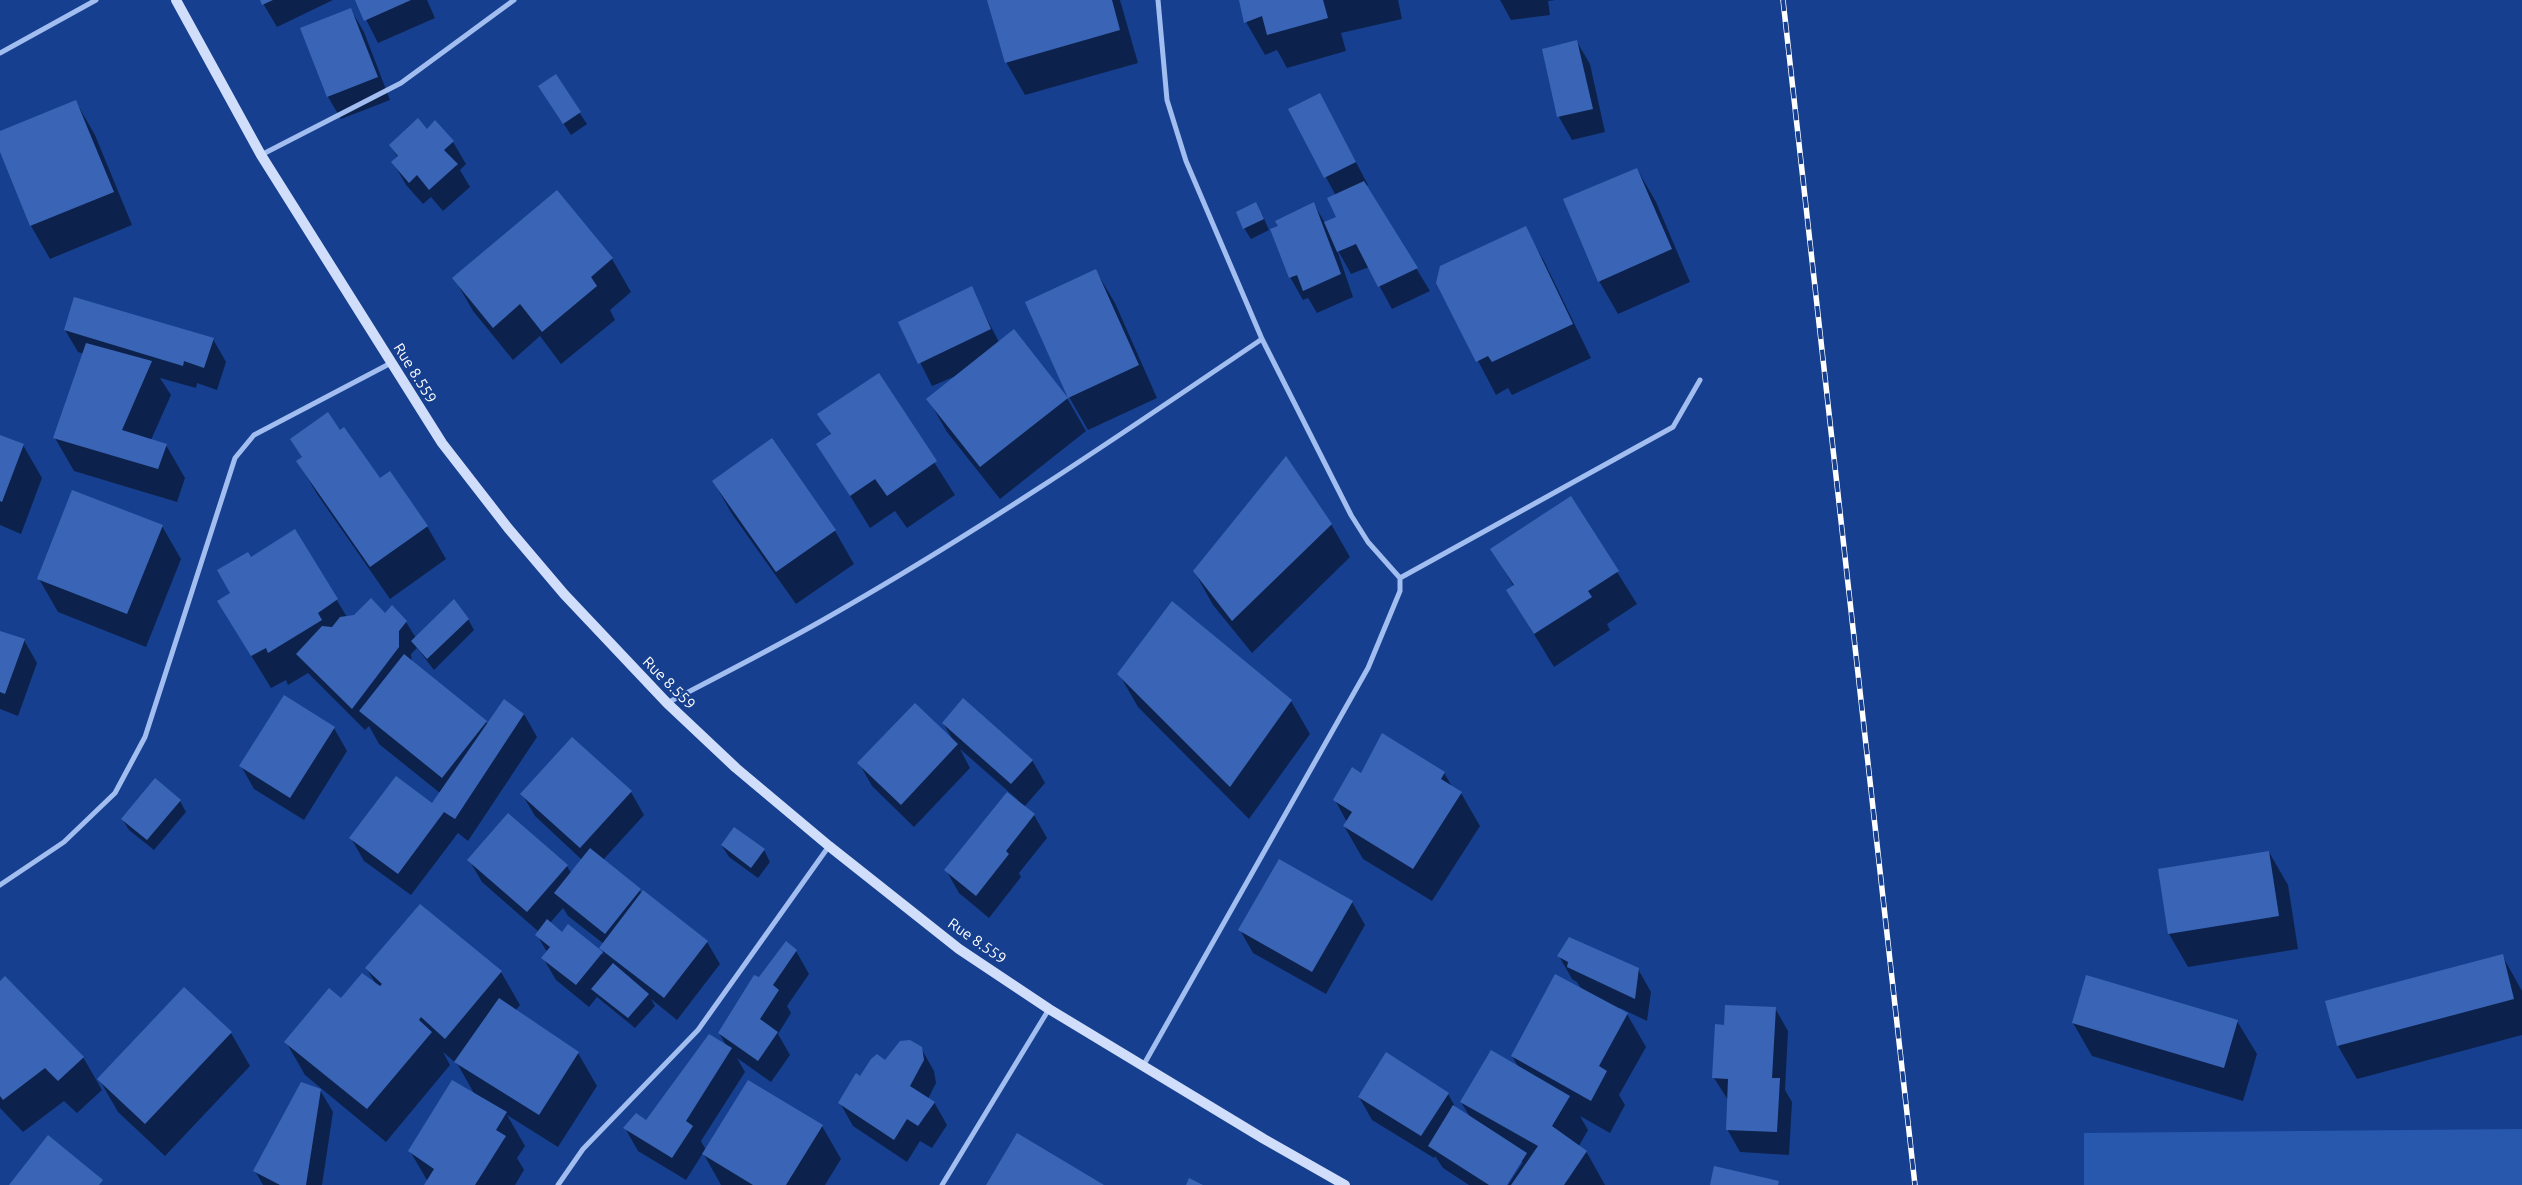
<!DOCTYPE html>
<style>
body{margin:0}
canvas{display:block;background:#163f8f}
</style>
<canvas width="2522" height="1185"></canvas>
<script>
const context = document.querySelector('canvas').getContext('2d');
context.lineJoin = 'round';
function paint(path, color) { context.fillStyle = color; context.fill(path, 'evenodd'); }
function stroke(path, color, width, dash) { context.strokeStyle = color; context.lineWidth = width; context.lineCap = dash ? 'butt' : 'round'; context.setLineDash(dash || []); context.stroke(path); }
function label(font, color, halo, rows, align = 'center') {
  context.font = font + ' Ubuntu,sans-serif'; context.lineWidth = 4; context.setLineDash([]); context.textBaseline = 'middle'; context.strokeStyle = halo; context.fillStyle = color; for (const [text, x, y, turn = 0] of rows) {
    context.save(); context.translate(x, y); context.rotate((+turn || 0) * Math.PI / 180); context.textAlign = isNaN(turn) ? turn : align; if (halo) context.strokeText(text, 0, 0); context.fillText(text, 0, 0); context.restore();
  }
}
const green = new Path2D(`
 M 2522,1129 L 2522,1185 L 2084,1185 L 2084,1133 Z`);
const shadow = new Path2D(`
 M 261,0 L 333,0 L 277,27 Z
 M 356,0 L 427,0 L 435,18 L 378,43 Z
 M 989,0 L 1120,0 L 1138,63 L 1025,95 L 1006,62 Z
 M 1240,0 L 1398,0 L 1402,19 L 1341,33 L 1346,51 L 1287,68 L 1277,50 L 1265,55 L 1246,22 Z
 M 1500,0 L 1556,0 L 1548,1 L 1550,15 L 1511,20 Z
 M 351,10 L 364,32 L 390,100 L 341,119 L 328,97 L 301,29 Z
 M 1577,42 L 1590,64 L 1605,132 L 1572,140 L 1559,117 L 1543,50 Z
 M 555,76 L 587,124 L 571,135 L 546,97 Z
 M 1320,94 L 1368,185 L 1366,186 L 1430,291 L 1392,309 L 1369,267 L 1351,274 L 1336,247 L 1353,297 L 1317,313 L 1308,298 L 1303,300 L 1290,277 L 1279,227 L 1314,204 L 1325,223 L 1338,217 L 1336,196 L 1290,110 Z
 M 76,102 L 95,135 L 132,225 L 50,259 L 31,226 L 0,149 L 0,132 Z
 M 427,130 L 453,142 L 466,164 L 460,170 L 470,187 L 443,211 L 431,197 L 423,204 L 406,185 L 393,162 L 398,158 L 390,145 Z
 M 1637,169 L 1656,202 L 1690,282 L 1618,314 L 1599,281 Z
 M 1262,214 L 1269,230 L 1251,239 L 1244,228 Z
 M 1525,228 L 1544,261 L 1591,358 L 1512,395 L 1508,388 L 1496,395 L 1437,283 Z
 M 612,259 L 631,292 L 610,310 L 615,320 L 561,364 L 540,336 L 513,360 L 473,311 L 454,278 Z
 M 1096,271 L 1115,303 L 1157,398 L 1088,430 L 1069,397 Z
 M 971,288 L 999,342 L 1067,398 L 1086,431 L 1000,499 L 947,432 L 928,399 L 958,375 L 932,386 L 900,323 Z
 M 65,330 L 213,339 L 226,362 L 217,390 L 197,383 L 196,388 L 160,378 L 171,395 L 151,440 L 166,445 L 185,478 L 177,502 L 74,471 L 55,438 L 84,354 L 78,352 Z
 M 878,374 L 955,495 L 907,528 L 895,511 L 870,528 L 818,444 L 831,435 L 819,415 Z
 M 339,432 L 380,480 L 427,526 L 446,559 L 390,599 L 317,494 L 298,461 Z
 M 0,436 L 23,445 L 42,478 L 21,534 L 0,525 Z
 M 713,481 L 835,531 L 854,564 L 796,604 L 732,514 Z
 M 1571,498 L 1637,604 L 1607,624 L 1610,630 L 1554,667 L 1507,590 L 1514,587 L 1492,549 Z
 M 1331,524 L 1350,557 L 1252,653 L 1213,605 L 1194,571 Z
 M 162,526 L 181,559 L 146,647 L 58,612 L 39,579 Z
 M 295,531 L 347,617 L 385,615 L 406,622 L 416,638 L 468,619 L 474,630 L 434,670 L 417,648 L 411,654 L 412,662 L 488,724 L 524,714 L 537,737 L 468,841 L 458,833 L 411,895 L 364,861 L 351,838 L 432,804 L 440,793 L 379,744 L 369,726 L 365,730 L 308,673 L 288,685 L 286,680 L 271,688 L 238,634 L 232,593 L 251,559 Z
 M 1172,603 L 1291,701 L 1310,734 L 1249,819 L 1138,707 L 1119,674 Z
 M 0,632 L 24,640 L 37,663 L 18,716 L 0,709 Z
 M 943,723 L 1032,760 L 1045,783 L 1024,807 L 1034,815 L 1047,838 L 1019,873 L 1021,877 L 989,918 L 959,893 L 946,870 L 1018,800 L 960,749 L 970,768 L 914,827 L 872,786 L 859,763 L 953,740 Z
 M 334,728 L 347,751 L 304,820 L 254,789 L 241,766 Z
 M 1444,773 L 1453,788 L 1461,793 L 1480,826 L 1432,901 L 1363,859 L 1344,826 L 1347,822 L 1335,800 L 1362,775 Z
 M 631,792 L 644,815 L 603,860 L 642,893 L 707,942 L 720,964 L 677,1020 L 651,999 L 655,1006 L 635,1028 L 597,997 L 589,1007 L 556,980 L 543,958 L 547,952 L 537,935 L 539,932 L 482,882 L 469,860 L 567,866 L 571,873 L 582,860 L 535,816 L 522,794 ZM 563,908 L 568,916 L 604,944 L 601,948 L 604,955 L 568,926 L 562,933 L 550,923 Z
 M 180,801 L 186,812 L 154,850 L 129,830 L 122,819 Z
 M 735,829 L 764,850 L 770,862 L 758,878 L 729,857 L 722,846 Z
 M 2269,852 L 2288,885 L 2298,949 L 2188,967 L 2169,934 Z
 M 1352,902 L 1365,925 L 1326,994 L 1253,953 L 1240,930 Z
 M 796,951 L 809,974 L 787,1006 L 791,1013 L 778,1034 L 790,1055 L 771,1082 L 737,1058 L 745,1072 L 701,1141 L 706,1150 L 822,1126 L 841,1159 L 825,1185 L 721,1185 L 703,1153 L 686,1180 L 638,1151 L 625,1128 L 646,1122 L 727,1047 L 719,1033 L 759,978 Z
 M 2502,955 L 2522,991 L 2522,1035 L 2357,1079 L 2338,1046 Z
 M 1559,956 L 1638,969 L 1651,992 L 1647,1021 L 1620,1008 L 1619,1010 L 1627,1014 L 1646,1047 L 1619,1095 L 1625,1105 L 1610,1133 L 1580,1116 L 1588,1130 L 1579,1146 L 1586,1151 L 1605,1185 L 1508,1185 L 1523,1162 L 1520,1162 L 1505,1185 L 1469,1185 L 1443,1168 L 1435,1156 L 1434,1158 L 1372,1120 L 1359,1097 L 1448,1094 L 1456,1108 L 1470,1117 L 1461,1102 L 1519,1068 L 1512,1056 L 1582,990 L 1577,982 L 1572,979 Z
 M 366,968 L 501,972 L 520,1005 L 515,1011 L 578,1053 L 597,1086 L 558,1147 L 507,1115 L 525,1146 L 517,1158 L 524,1170 L 515,1185 L 425,1185 L 428,1182 L 410,1151 L 475,1095 L 458,1065 L 443,1052 L 450,1065 L 386,1142 L 305,1075 L 286,1042 L 341,999 L 376,984 Z
 M 0,983 L 83,1057 L 102,1090 L 77,1113 L 64,1101 L 23,1132 L 0,1108 Z
 M 1775,1008 L 1788,1031 L 1785,1090 L 1792,1102 L 1789,1155 L 1740,1152 L 1727,1129 L 1728,1100 L 1714,1078 Z
 M 2237,1021 L 2257,1054 L 2243,1101 L 2092,1056 L 2073,1023 Z
 M 231,1033 L 250,1066 L 165,1156 L 118,1112 L 99,1079 Z
 M 921,1048 L 934,1071 L 936,1083 L 928,1099 L 934,1102 L 947,1125 L 932,1148 L 920,1141 L 907,1162 L 853,1126 L 840,1103 L 860,1078 L 886,1061 Z
 M 320,1090 L 333,1112 L 322,1185 L 263,1185 L 255,1171 Z`);
const building = new Path2D(`
 M 260,0 L 273,0 L 262,5 Z
 M 355,0 L 411,0 L 364,21 Z
 M 987,0 L 1112,0 L 1120,30 L 1005,63 Z
 M 1239,0 L 1323,0 L 1328,18 L 1267,35 L 1262,16 L 1244,23 Z
 M 351,8 L 378,77 L 327,97 L 300,28 Z
 M 1577,40 L 1593,109 L 1557,117 L 1542,49 Z
 M 556,74 L 581,112 L 563,124 L 538,86 Z
 M 1320,93 L 1356,162 L 1324,178 L 1288,109 Z
 M 76,100 L 114,192 L 30,226 L 0,152 L 0,131 Z
 M 418,118 L 427,129 L 435,120 L 454,141 L 444,150 L 458,164 L 429,190 L 417,175 L 409,183 L 391,162 L 398,156 L 389,145 Z
 M 1637,168 L 1672,249 L 1598,282 L 1563,199 Z
 M 1364,181 L 1418,268 L 1378,287 L 1356,244 L 1337,252 L 1324,222 L 1336,217 L 1327,198 Z
 M 557,190 L 613,258 L 591,277 L 597,286 L 542,332 L 520,304 L 493,328 L 452,278 Z
 M 1256,202 L 1264,219 L 1243,229 L 1236,212 Z
 M 1314,202 L 1341,274 L 1303,291 L 1297,275 L 1289,278 L 1270,229 L 1278,226 L 1275,221 Z
 M 1526,226 L 1573,324 L 1492,362 L 1488,356 L 1476,362 L 1436,283 L 1440,266 Z
 M 1096,269 L 1139,365 L 1068,398 L 980,467 L 926,399 L 1014,329 L 1068,398 L 1025,302 Z
 M 972,286 L 991,329 L 918,364 L 898,322 Z
 M 74,297 L 214,338 L 204,368 L 184,361 L 183,366 L 64,330 Z
 M 86,343 L 152,361 L 122,430 L 167,444 L 158,469 L 53,438 Z
 M 879,373 L 937,461 L 887,496 L 875,479 L 850,496 L 816,444 L 831,434 L 817,414 Z
 M 328,412 L 340,430 L 344,427 L 380,478 L 390,471 L 428,526 L 370,567 L 296,461 L 302,457 L 290,439 Z
 M 0,435 L 24,444 L 2,502 L 0,501 Z
 M 772,438 L 836,530 L 776,572 L 712,481 Z
 M 1286,456 L 1332,524 L 1232,621 L 1193,571 Z
 M 72,490 L 163,525 L 127,614 L 37,579 Z
 M 1571,496 L 1619,571 L 1588,591 L 1592,597 L 1534,634 L 1506,590 L 1514,585 L 1490,549 Z
 M 295,529 L 338,599 L 318,613 L 322,620 L 268,653 L 266,648 L 251,656 L 217,601 L 230,593 L 217,570 L 248,552 L 251,557 Z
 M 371,598 L 385,613 L 392,605 L 407,621 L 399,631 L 399,647 L 352,709 L 296,654 L 322,626 L 332,627 L 340,617 L 354,615 Z
 M 454,599 L 469,619 L 427,659 L 411,641 Z
 M 1172,601 L 1292,700 L 1230,787 L 1117,674 Z
 M 0,631 L 25,639 L 5,694 L 0,692 Z
 M 404,654 L 487,721 L 442,778 L 359,711 Z
 M 284,695 L 335,727 L 290,798 L 239,766 Z
 M 963,698 L 1033,760 L 1011,784 L 942,723 Z
 M 504,699 L 524,714 L 455,819 L 444,812 L 398,874 L 349,838 L 396,776 L 432,803 Z
 M 915,703 L 958,744 L 901,805 L 857,763 Z
 M 1382,733 L 1445,772 L 1441,779 L 1462,792 L 1413,869 L 1343,826 L 1352,812 L 1333,800 L 1352,767 L 1361,773 Z
 M 572,737 L 632,791 L 580,848 L 520,794 Z
 M 155,778 L 181,800 L 147,840 L 121,819 Z
 M 1007,792 L 1035,814 L 1006,851 L 1009,854 L 976,896 L 944,870 Z
 M 508,813 L 568,865 L 527,912 L 467,860 Z
 M 734,827 L 765,849 L 751,868 L 721,845 Z
 M 590,848 L 641,889 L 605,934 L 554,893 Z
 M 2269,851 L 2279,916 L 2168,934 L 2158,869 Z
 M 1279,859 L 1353,901 L 1312,972 L 1238,930 Z
 M 643,890 L 708,941 L 664,998 L 599,948 Z
 M 420,904 L 502,971 L 445,1039 L 421,1017 L 419,1020 L 432,1032 L 367,1109 L 284,1042 L 329,988 L 341,998 L 362,973 L 380,986 L 382,984 L 365,968 Z
 M 547,919 L 562,932 L 568,924 L 603,952 L 576,985 L 541,958 L 550,947 L 535,935 Z
 M 1569,937 L 1639,968 L 1635,999 L 1567,967 L 1568,962 L 1557,956 Z
 M 786,941 L 797,950 L 773,985 L 779,990 L 760,1019 L 778,1032 L 758,1061 L 718,1033 L 754,975 L 759,977 Z
 M 2503,954 L 2514,999 L 2337,1046 L 2325,1001 Z
 M 613,963 L 649,994 L 628,1018 L 591,989 Z
 M 1555,974 L 1628,1013 L 1599,1066 L 1607,1071 L 1591,1101 L 1511,1056 Z
 M 2086,975 L 2238,1020 L 2224,1068 L 2072,1023 Z
 M 5,976 L 84,1057 L 58,1081 L 45,1068 L 3,1100 L 0,1096 L 0,981 Z
 M 184,987 L 232,1032 L 145,1124 L 97,1079 Z
 M 499,998 L 579,1052 L 539,1115 L 454,1062 Z
 M 1725,1005 L 1776,1007 L 1772,1078 L 1780,1078 L 1777,1132 L 1726,1130 L 1728,1079 L 1712,1078 L 1715,1024 L 1724,1025 Z
 M 709,1034 L 732,1048 L 686,1121 L 693,1126 L 672,1158 L 623,1128 L 636,1113 L 646,1120 Z
 M 910,1040 L 922,1047 L 924,1060 L 910,1086 L 935,1102 L 918,1126 L 907,1119 L 894,1140 L 838,1103 L 856,1073 L 860,1076 L 871,1059 L 877,1054 L 885,1060 L 900,1041 Z
 M 1491,1050 L 1570,1096 L 1552,1126 L 1587,1151 L 1564,1185 L 1511,1185 L 1538,1146 L 1460,1102 Z
 M 1386,1052 L 1449,1093 L 1421,1136 L 1358,1097 Z
 M 452,1080 L 507,1112 L 496,1130 L 506,1136 L 475,1185 L 424,1185 L 434,1169 L 408,1151 Z
 M 748,1080 L 823,1125 L 786,1185 L 753,1185 L 702,1154 Z
 M 301,1082 L 321,1089 L 306,1185 L 280,1185 L 253,1171 Z
 M 1453,1105 L 1527,1153 L 1507,1185 L 1489,1185 L 1428,1146 Z
 M 1017,1133 L 1104,1185 L 986,1185 Z
 M 48,1135 L 103,1180 L 99,1185 L 9,1185 Z
 M 1714,1166 L 1779,1181 L 1778,1185 L 1710,1185 Z
 M 1189,1178 L 1203,1185 L 1186,1185 Z`);
const street = new Path2D(`
 M 1158,0 L 1167,100 L 1186,161 L 1262,339 L 1351,515 L 1368,542 L 1400,578
 M 0,53 L 96,0
 M 261,155 L 401,83 L 514,0
 M 667,703 C 719,676 772,649 823,620 C 975,534 1119,436 1262,339
 M 0,885 L 64,842 L 115,793 L 145,737 L 235,458 L 254,435 L 391,363
 M 1143,1066 L 1368,668 L 1400,591 L 1400,578 L 1673,427 L 1700,380
 M 558,1185 L 583,1149 L 698,1030 L 829,846
 M 942,1185 L 1049,1009`);
const secondary = new Path2D(`
 M 176,0 L 261,155 L 442,443 L 508,528 L 564,594 L 667,703 L 736,768 L 829,846 L 959,949 L 1049,1009 L 1264,1139 L 1345,1185`);
const rail = new Path2D(`
 M 1783,0 L 1915,1185`);
const streetNames = [
 ["Rue 8.559",415,373,58],
 ["Rue 8.559",669,683,45],
 ["Rue 8.559",977,941,35]
];
paint(green, '#2857ae');
paint(shadow, '#0007');
paint(building, '#3a65b6');
stroke(street, '#a2bef0', 5);
stroke(secondary, '#d0defb', 10);
stroke(rail, '#fff', 5.5);
stroke(rail, '#163f8f', 4, [11]);
label('15px', '#fff', '#163f8f', streetNames);
</script>
